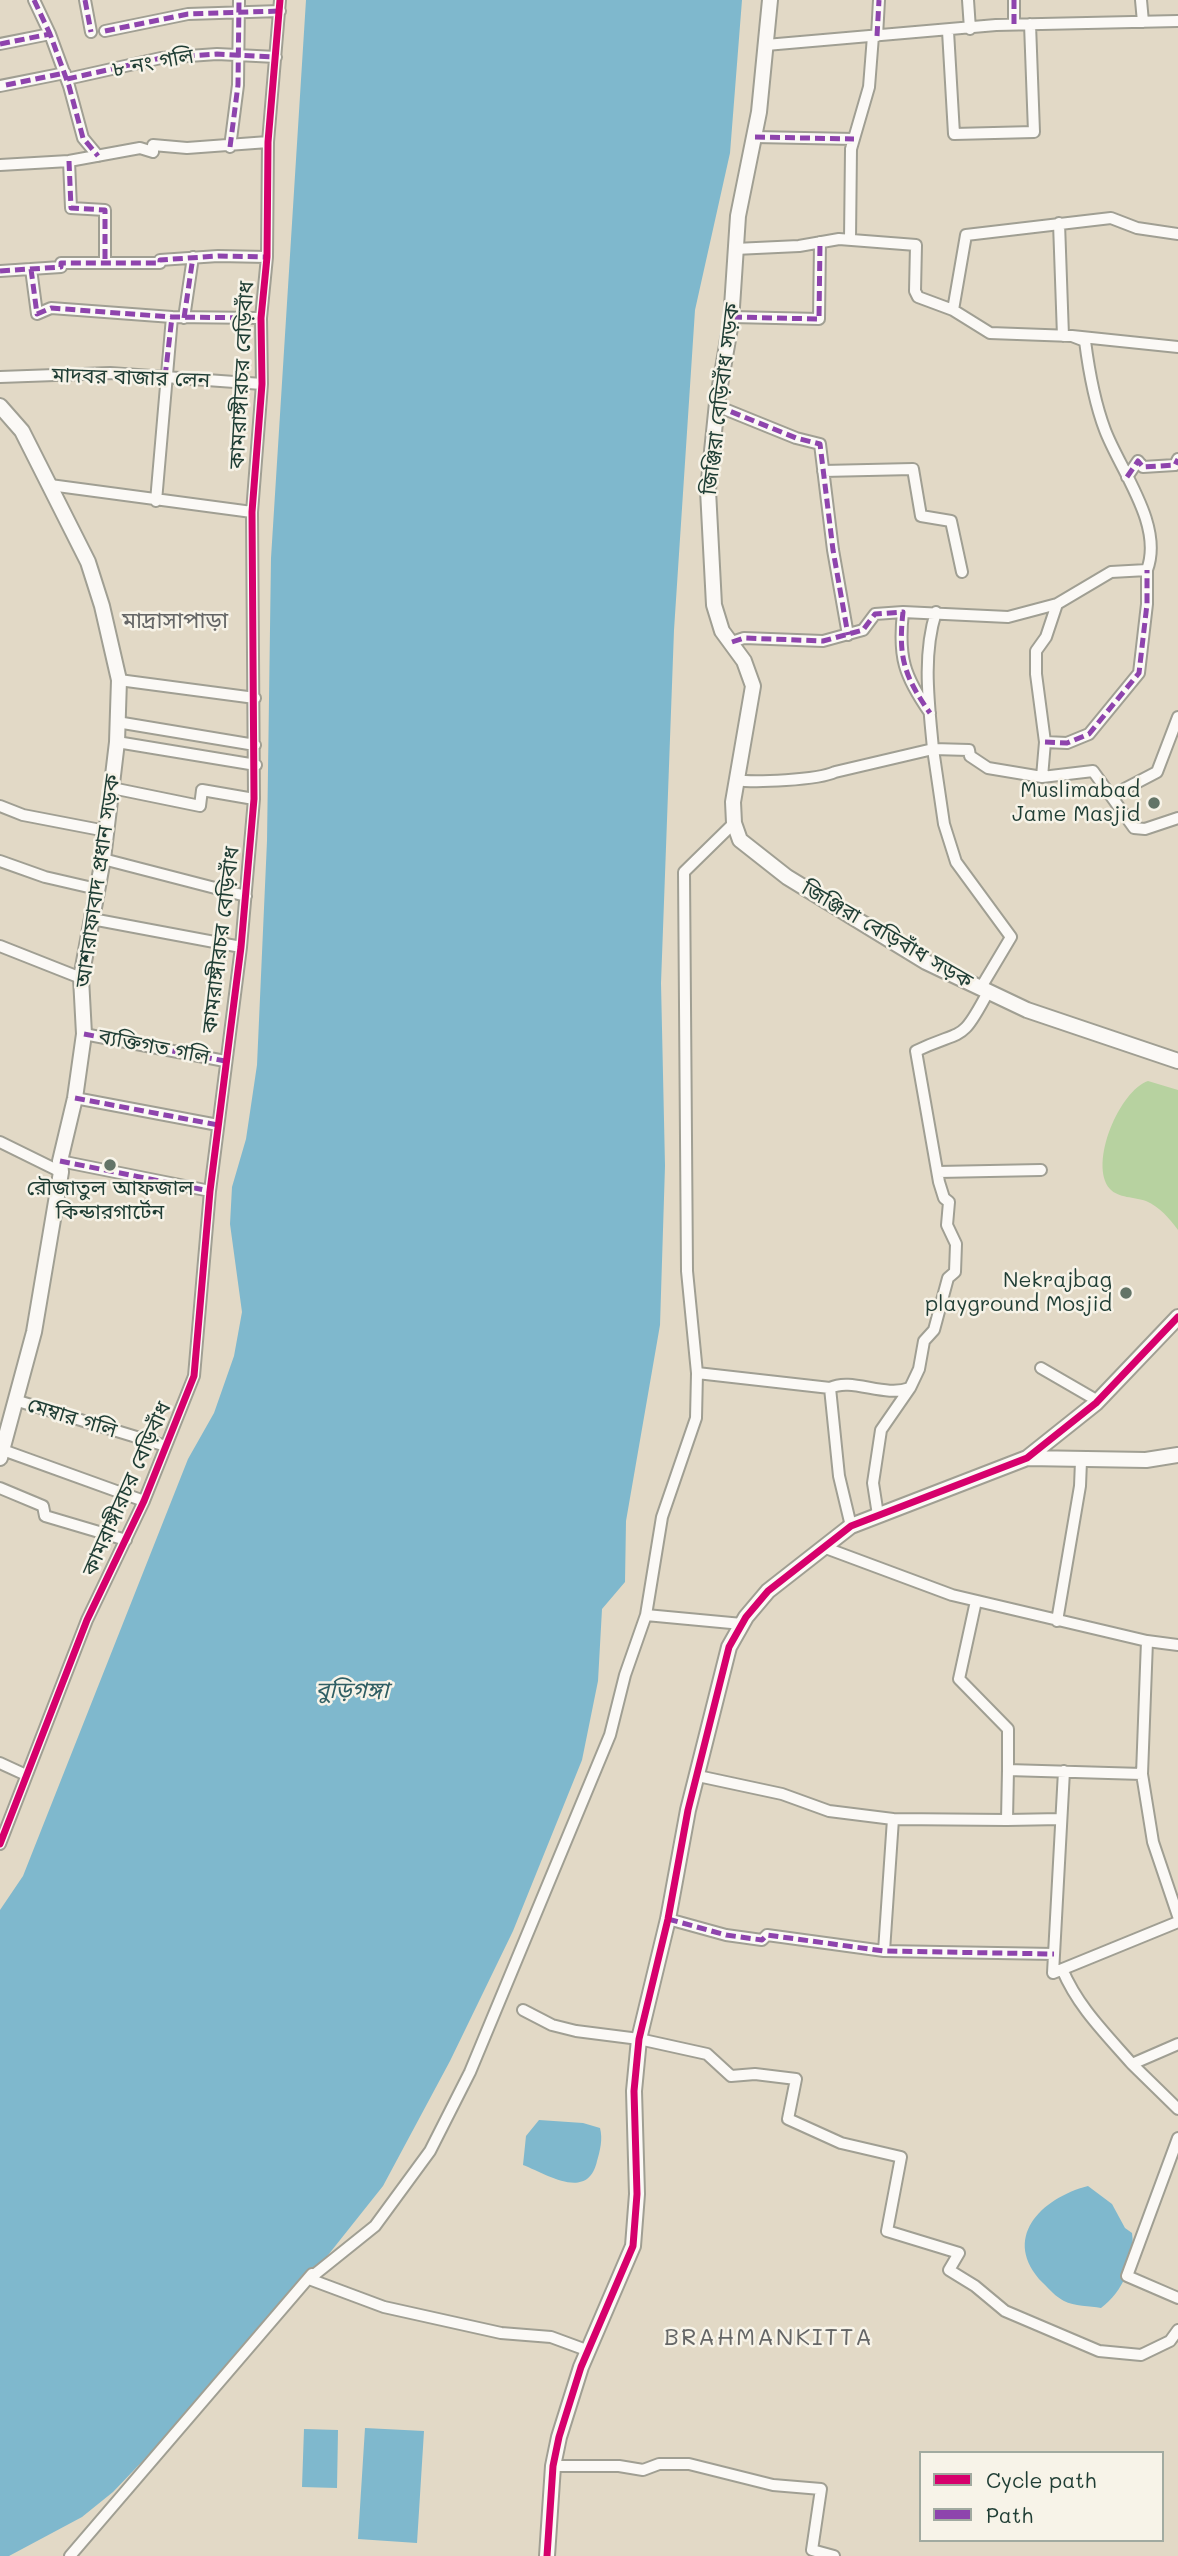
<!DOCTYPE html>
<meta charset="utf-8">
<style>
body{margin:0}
#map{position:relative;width:1178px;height:2556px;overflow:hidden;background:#e2d9c6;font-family:Mali,sans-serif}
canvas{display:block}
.legend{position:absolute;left:919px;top:2451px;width:245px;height:91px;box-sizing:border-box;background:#f7f3e8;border:2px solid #a1aaa0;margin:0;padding:9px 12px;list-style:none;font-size:21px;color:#1f3d34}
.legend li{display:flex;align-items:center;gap:14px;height:35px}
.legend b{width:35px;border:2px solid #a1aaa0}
</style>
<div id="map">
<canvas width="1178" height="2556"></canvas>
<ul class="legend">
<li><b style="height:9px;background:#d6006c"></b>Cycle path</li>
<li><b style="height:9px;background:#8e44ad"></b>Path</li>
</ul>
</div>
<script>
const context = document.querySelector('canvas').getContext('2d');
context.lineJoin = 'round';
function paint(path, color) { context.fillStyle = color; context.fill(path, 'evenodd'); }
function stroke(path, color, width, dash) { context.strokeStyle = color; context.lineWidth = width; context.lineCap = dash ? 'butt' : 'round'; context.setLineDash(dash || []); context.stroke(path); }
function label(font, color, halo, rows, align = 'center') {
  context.font = font + ' Mali,"Noto Sans Bengali",sans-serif'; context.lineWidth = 5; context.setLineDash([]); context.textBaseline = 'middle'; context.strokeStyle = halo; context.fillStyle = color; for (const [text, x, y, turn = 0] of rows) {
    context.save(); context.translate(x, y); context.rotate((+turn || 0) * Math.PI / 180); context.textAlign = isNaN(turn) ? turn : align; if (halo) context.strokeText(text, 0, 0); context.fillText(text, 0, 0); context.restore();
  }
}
const green = new Path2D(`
 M 1148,1081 L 1178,1090 L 1178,1230 C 1169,1218 1160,1207 1146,1201 C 1135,1197 1118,1198 1110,1189 C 1088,1164 1120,1090 1148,1081 Z`);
const water = new Path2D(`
 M 306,0 L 742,0 L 730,153 L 695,310 L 674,630 L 661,983 L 665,1166 L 660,1325 L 626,1521 L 625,1582 L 602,1609 L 598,1681 L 582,1760 L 513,1931 L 450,2061 L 383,2186 L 309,2279 L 227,2373 L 113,2492 L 82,2517 L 9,2556 L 0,2556 L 0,1910 L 23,1876 L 188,1459 L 214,1413 L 234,1356 L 242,1312 L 230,1224 L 232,1187 L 246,1139 L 257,1065 L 267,841 L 271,558 Z
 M 539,2120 L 583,2123 L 600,2128 C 603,2139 600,2151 597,2161 C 588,2202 547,2174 523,2165 L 526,2136 Z
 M 1088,2186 L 1112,2204 L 1125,2228 L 1132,2233 C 1136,2261 1123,2292 1101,2308 C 1090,2306 1074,2306 1064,2301 C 1056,2297 1049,2289 1043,2283 C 1000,2239 1041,2198 1088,2186 Z
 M 365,2428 L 424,2431 L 417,2543 L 358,2539 Z
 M 304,2429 L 338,2430 L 337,2488 L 302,2487 Z`);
const minor = new Path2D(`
 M 34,0 L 50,34
 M 85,0 L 91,32
 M 968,0 L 970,29
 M 1141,0 L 1143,22
 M 1014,24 L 1014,0
 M 105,31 L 188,14 L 280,11
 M 948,31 L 954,134 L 1034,132 L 1030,24
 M 877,36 L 879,0
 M 0,44 L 50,34 L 69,86 L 83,138 L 98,156
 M 766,45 L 996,25 L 1178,21
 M 67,79 L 161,58 L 217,54 L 276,57
 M 0,86 L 65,73
 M 755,137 L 854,139
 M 230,147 L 238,85 L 239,0
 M 69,161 L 71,208 L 105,210 L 105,262
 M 0,165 L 69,161 L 140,148 L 153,152 L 153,145 L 187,148 L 268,142
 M 1059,223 L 1063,336
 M 850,239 L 851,149 L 869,87 L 873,36
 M 735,249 L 799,246 L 839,239 L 916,245 L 915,291 L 918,297 L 953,310 L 966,235 L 1111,218 L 1137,228 L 1178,234
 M 31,269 L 37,314 L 51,308 L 172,317 L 261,318
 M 0,271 L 61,267 L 61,263 L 160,263 L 160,260 L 218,256 L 267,257
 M 953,310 L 990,333 L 1072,336 L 1178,347
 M 732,317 L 819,319 L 820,242
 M 184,318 L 193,257
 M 0,377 L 110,373 L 262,384
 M 717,406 L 796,438 L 820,444 L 833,550 L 848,635
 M 823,471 L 913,469 L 921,516 L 951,521 L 962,572
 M 1127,477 L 1138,461 L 1143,467 L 1175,465 L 1178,459
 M 50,485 L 252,512
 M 156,501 L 172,317
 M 1057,604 L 1046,637 L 1036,651 L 1036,674 L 1045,742 L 1042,777 L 1093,771 L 1111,796
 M 903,612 L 1008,617 L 1057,604 L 1111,572 L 1147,570 C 1164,525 1120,470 1105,430 C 1094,401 1089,372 1085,341 L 1072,336
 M 936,612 C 922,656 929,704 933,749 L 969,750 L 970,756 L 988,768 L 1042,777
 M 732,642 L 744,638 L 823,641 L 863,630 L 875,614 L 903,612 C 898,657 904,676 930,713
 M 119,680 L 255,698
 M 1178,717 L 1157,772 L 1111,796 L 1134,828 L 1145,829 L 1178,818
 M 117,722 L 255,745
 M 117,742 L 256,765
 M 1045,742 L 1067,743 L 1089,734 L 1139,673 L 1147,604 L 1147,570
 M 736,780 C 754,783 818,780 835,772 L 933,749 L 944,824 L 956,862 L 1011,937 L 980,989
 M 112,788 L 200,806 L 202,790 L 254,799
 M 0,806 L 23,815 L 106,831
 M 734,823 L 684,872 L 687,1271 L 697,1373 L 696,1418 L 662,1517 L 646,1615 L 742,1624
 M 103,859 L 246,896
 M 0,861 L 45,877 L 97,889
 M 92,919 L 241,947
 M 0,946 L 81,978
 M 84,1034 L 225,1061
 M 75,1098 L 218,1125
 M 0,1142 L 61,1172
 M 60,1161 L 210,1191
 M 938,1172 L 1041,1170
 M 1041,1368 L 1098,1401
 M 697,1373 L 830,1388
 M 18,1401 L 166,1446
 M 0,1449 L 144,1501
 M 0,1488 L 43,1506 L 45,1516 L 126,1540
 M 878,1515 L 873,1483 L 881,1430 L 910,1388
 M 851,1526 L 839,1476 L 830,1388 C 852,1377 884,1398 910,1388 L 919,1369 L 924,1341 L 934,1330 L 948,1278 L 955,1272 L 956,1244 L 947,1225 L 949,1202 L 944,1198 L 939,1182 L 916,1051 C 964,1028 960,1045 988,992
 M 823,1547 L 952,1595 L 1147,1641 L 1142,1774 L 1153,1842 L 1178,1916
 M 976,1601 L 959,1679 L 1008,1729 L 1008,1770
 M 1057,1621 L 1080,1486 L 1081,1461
 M 1147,1641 L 1178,1645
 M 0,1763 L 26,1775
 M 1064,1771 L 1053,1973 L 1178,1922
 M 698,1776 L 782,1794 L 829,1811 L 893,1819 L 884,1951
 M 893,1819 L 1007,1820
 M 1061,1819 L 1007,1820 L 1008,1770 L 1142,1774
 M 0,1844 L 87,1620 L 144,1501 L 194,1376 L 210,1191 L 241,947 L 254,799 L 252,512 L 262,384 L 261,318 L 267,257 L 268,142 L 280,0
 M 668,1919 L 726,1935 L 762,1940 L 767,1935 L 884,1951 L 1054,1954
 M 1062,1969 C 1078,2007 1105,2033 1132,2064 L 1178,2044
 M 523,2010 L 552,2025 L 576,2031 L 639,2039 L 707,2054 L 731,2076 L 755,2074 L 796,2079 L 788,2119 L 841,2143 L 901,2157 L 887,2231 L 959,2253 L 949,2270 L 975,2286 L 1005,2311 L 1099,2351 L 1141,2355 L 1170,2341 L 1178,2330
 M 1132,2064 L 1178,2109
 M 1178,2138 L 1127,2276 L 1178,2298
 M 589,2351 L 551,2337 L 501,2333 L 384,2307 L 309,2279 L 375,2226 L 430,2151 L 470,2072 L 610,1735 L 625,1675 L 646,1615
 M 553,2466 L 619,2466 L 643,2470 L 659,2464 L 689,2464 L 773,2485 L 821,2489 L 812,2550 L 834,2556
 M 70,2556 L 312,2274`);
const tertiary = new Path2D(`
 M 770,0 L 759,112 L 738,216 L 731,322 L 717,403 L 708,490 L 714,605 L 722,631 L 744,661 L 753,686 L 733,802 L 734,823 L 740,840 L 787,877 L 926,962 L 1027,1010 L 1178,1061
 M 0,406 L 22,431 L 88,562 L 102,606 L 119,680 L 117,742 L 103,859 L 81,978 L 84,1034 L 75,1098 L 60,1161 L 61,1172 L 34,1332 L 0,1458
 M 1027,1458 L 1146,1460 L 1178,1455
 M 547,2556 L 553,2466 L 559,2437 L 581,2367 L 633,2246 L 637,2194 L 634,2091 L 639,2039 L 668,1919 L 688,1810 L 729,1647 L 746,1617 L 768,1591 L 851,1526 L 1027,1458 L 1096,1403 L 1178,1317`);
const quiet = new Path2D(`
 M 34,0 L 50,34
 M 85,0 L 91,32
 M 1014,24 L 1014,0
 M 105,31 L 188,14 L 280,11
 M 877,36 L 879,0
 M 0,44 L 50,34 L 69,86 L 83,138 L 98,156
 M 67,79 L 161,58 L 217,54 L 276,57
 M 6,85 L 65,73
 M 755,137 L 854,139
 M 230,147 L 238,85 L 239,0
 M 69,161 L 71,208 L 105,210 L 105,262
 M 31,269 L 37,314 L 51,308 L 172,317 L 261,318
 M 0,271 L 61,267 L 61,263 L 160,263 L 160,260 L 218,256 L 267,257
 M 732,317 L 819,319 L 820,242
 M 184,318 L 193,257
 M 165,377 L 172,317
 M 717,406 L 796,438 L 820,444 L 833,550 L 848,635
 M 1127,477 L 1138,461 L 1143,467 L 1175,465 L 1178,459
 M 732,642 L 744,638 L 823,641 L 863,630 L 875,614 L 903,612 C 898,657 904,676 930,713
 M 1045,742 L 1067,743 L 1089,734 L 1139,673 L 1147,604 L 1147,570
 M 84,1034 L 225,1061
 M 75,1098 L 218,1125
 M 60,1161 L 210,1191
 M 668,1919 L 726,1935 L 762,1940 L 767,1935 L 884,1951 L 1054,1954`);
const cycleway = new Path2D(`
 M 0,1844 L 87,1620 L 144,1501 L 194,1376 L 210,1191 L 241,947 L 254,799 L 252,512 L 262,384 L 261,318 L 267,257 L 268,142 L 280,0
 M 547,2556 L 553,2466 L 559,2437 L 581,2367 L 633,2246 L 637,2194 L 634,2091 L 639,2039 L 668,1919 L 688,1810 L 729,1647 L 746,1617 L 768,1591 L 851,1526 L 1027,1458 L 1096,1403 L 1178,1317`);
const markers = [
 [1154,803,7,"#637467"],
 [110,1165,7,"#637467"],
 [1126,1293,7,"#637467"]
];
const streetNames = [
 ["৮ নং গলি",153,63,-10],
 ["কামরাঙ্গীরচর বেড়িবাঁধ",242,375,-87],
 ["মাদবর বাজার লেন",131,378,2],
 ["জিঞ্জিরা বেড়িবাঁধ সড়ক",721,399,-83],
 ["আশরাফাবাদ প্রধান সড়ক",98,881,-82],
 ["জিঞ্জিরা বেড়িবাঁধ সড়ক",887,935,30],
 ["কামরাঙ্গীরচর বেড়িবাঁধ",221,940,-83],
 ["ব্যক্তিগত গলি",154,1047,11],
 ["মেম্বার গলি",72,1418,17],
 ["কামরাঙ্গীরচর বেড়িবাঁধ",127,1489,-66]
];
const poiNames = [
 ["Muslimabad",1140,791],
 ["Jame Masjid",1140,815],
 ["রৌজাতুল আফজাল",110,1189,"center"],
 ["কিন্ডারগার্টেন",110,1213,"center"],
 ["Nekrajbag",1112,1281],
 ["playground Mosjid",1112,1305]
];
const neighbourhoodNames = [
 ["মাদ্রাসাপাড়া",175,621]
];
const waterNames = [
 ["বুড়িগঙ্গা",352,1691]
];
const quarterNames = [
 ["BRAHMANKITTA",769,2338]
];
paint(green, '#b7d2a0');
paint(water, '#7fb8cd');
stroke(minor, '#a09f93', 14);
stroke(tertiary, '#a09f93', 18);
stroke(minor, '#fbf9f6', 10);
stroke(tertiary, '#fbf9f6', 14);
stroke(quiet, '#8e44ad', 5, [10, 5]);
stroke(cycleway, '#d6006c', 7);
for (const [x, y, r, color] of markers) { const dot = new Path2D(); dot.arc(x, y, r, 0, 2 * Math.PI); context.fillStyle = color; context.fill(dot); stroke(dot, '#f7f3e8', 2.5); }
label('21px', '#1f3d34', '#f7f3e8', streetNames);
label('21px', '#1f3d34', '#f7f3e8', poiNames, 'right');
label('23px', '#656666', '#f7f3e8', neighbourhoodNames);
label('italic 23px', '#2f5e63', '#f7f3e8', waterNames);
context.letterSpacing = '2px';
label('24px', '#656666', '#f7f3e8', quarterNames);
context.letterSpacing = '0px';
</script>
